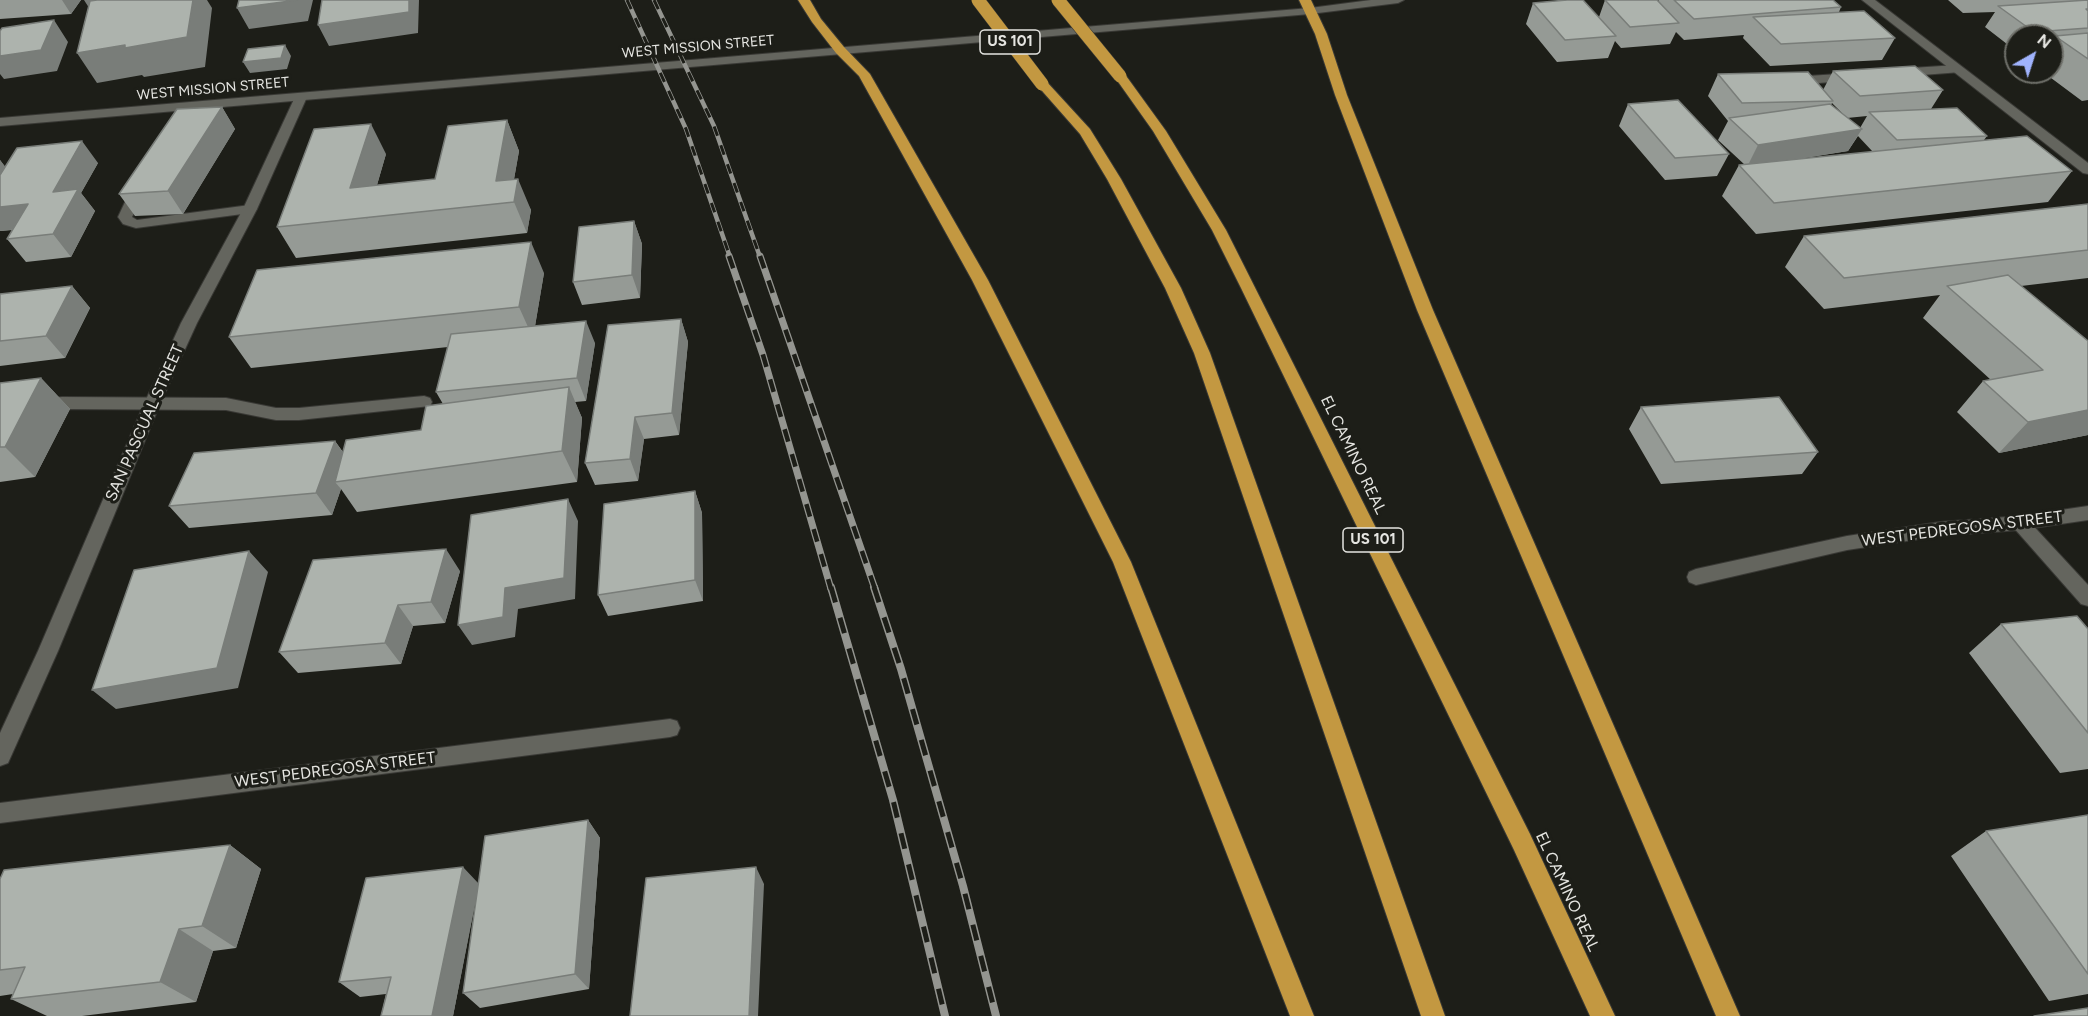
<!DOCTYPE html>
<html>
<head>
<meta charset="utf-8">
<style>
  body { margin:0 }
  #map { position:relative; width:2088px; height:1016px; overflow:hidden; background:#1d1e18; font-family:Figtree,sans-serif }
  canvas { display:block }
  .north { position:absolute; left:2004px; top:24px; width:60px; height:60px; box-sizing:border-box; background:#1d1e18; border:2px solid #6d6e68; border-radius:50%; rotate:39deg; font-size:16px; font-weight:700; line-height:24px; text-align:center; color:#e5e5e1 }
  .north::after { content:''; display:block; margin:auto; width:21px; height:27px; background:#a0b3fd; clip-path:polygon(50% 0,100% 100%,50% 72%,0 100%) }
</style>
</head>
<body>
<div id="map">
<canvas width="2088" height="1016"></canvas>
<div class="north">N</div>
</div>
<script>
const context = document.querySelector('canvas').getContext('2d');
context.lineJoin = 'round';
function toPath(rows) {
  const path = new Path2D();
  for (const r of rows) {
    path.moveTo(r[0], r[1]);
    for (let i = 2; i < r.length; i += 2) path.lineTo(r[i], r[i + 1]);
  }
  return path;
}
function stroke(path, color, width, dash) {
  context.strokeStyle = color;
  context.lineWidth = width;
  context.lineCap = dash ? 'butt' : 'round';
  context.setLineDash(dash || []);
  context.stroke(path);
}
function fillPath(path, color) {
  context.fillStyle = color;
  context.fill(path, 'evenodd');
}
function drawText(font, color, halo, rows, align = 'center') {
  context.font = font + ' Figtree,sans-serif';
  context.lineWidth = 6;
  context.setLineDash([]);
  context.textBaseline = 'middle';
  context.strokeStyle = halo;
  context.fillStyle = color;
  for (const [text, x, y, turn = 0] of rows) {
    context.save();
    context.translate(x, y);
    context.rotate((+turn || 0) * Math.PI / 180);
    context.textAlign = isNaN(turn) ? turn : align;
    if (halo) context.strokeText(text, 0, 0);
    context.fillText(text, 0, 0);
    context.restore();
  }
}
const lane = toPath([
  [1957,65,1963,69,1961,72,1896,77,1890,73,1896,69,1957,65],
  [1854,73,1858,74,1860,77,1858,80,1792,85,1786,81,1792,77,1854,73],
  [140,181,147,185,132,217,137,220,250,205,257,209,250,213,136,228,123,224,118,217,133,185,140,181],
  [424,396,430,398,432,402,430,406,299,420,276,420,226,410,62,409,0,416,0,404,62,397,226,398,276,408,299,408,424,396],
  [2020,516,2026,518,2088,585,2088,606,2081,604,2014,528,2011,523,2014,518,2020,516]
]);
const street = toPath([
  [1862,0,1875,0,2088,163,2088,174,2083,173,1862,0],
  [301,93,307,97,257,209,197,323,160,404,58,651,8,763,0,766,0,733,38,651,144,404,181,323,243,209,295,97,301,93],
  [2088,506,2088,520,2020,530,1940,536,1847,550,1696,585,1689,582,1687,577,1689,572,1696,569,1847,536,1940,522,2020,516,2088,506],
  [670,719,677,721,680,728,677,735,670,737,0,823,0,803,670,719]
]);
const secondary = toPath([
  [1371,0,1404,0,1398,3,1310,14,0,126,0,118,1310,8,1371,0]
]);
const highway = toPath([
  [798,0,810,0,821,19,844,47,870,74,988,280,1131,562,1314,1016,1290,1016,1113,562,972,280,859,76,836,53,812,22,798,0],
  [1299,0,1311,0,1327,34,1347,95,1433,310,1740,1016,1716,1016,1417,310,1335,95,1315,34,1299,0],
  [1120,72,1124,73,1166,131,1226,230,1530,834,1615,1016,1590,1016,1514,850,1241,288,1212,230,1153,131,1114,76,1120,72],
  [1042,80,1046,81,1090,129,1121,179,1181,288,1210,353,1445,1016,1421,1016,1194,353,1165,288,1107,179,1080,134,1036,84,1042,80]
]);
stroke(lane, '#393935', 2);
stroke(street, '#393935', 2);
stroke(secondary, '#393935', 2);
stroke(highway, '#393935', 2);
fillPath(lane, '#64655e');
fillPath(street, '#64655e');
fillPath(secondary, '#64655e');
fillPath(highway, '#c39841');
const railFar2 = toPath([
  [627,0,686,129,730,257],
  [654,0,714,126,760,257]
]);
const railFar1 = toPath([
  [729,256,763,355,831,589],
  [760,256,875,589]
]);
const rail = toPath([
  [831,587,893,800,945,1016],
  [874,587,901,669,963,886,996,1016]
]);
stroke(railFar2, '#949590', 4.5);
stroke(railFar1, '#949590', 7);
stroke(rail, '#949590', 8);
stroke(railFar2, '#1d1e18', 3, [10]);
stroke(railFar1, '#1d1e18', 4.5, [13]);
stroke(rail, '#1d1e18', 5, [16]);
const highwayBridge = toPath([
  [978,0,1042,84],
  [1058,0,1120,76]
]);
stroke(highwayBridge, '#393935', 14, []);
stroke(highwayBridge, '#c39841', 13);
fillPath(toPath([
  [0,0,81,0,71,14,0,19],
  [1605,0,1658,1,1659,0,1833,0,1841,7,1839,12,1895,38,1882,60,1770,66,1743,38,1744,35,1684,40,1676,32,1670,44,1621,48,1615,41,1608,58,1557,62,1526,24,1533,3,1599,17],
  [1948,0,2088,0,2088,100,2082,101,2043,72,2052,72,2052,36,2016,36,2016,51,1985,27,1995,12,1963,13],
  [1833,71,1943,90,1931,109,1987,136,1984,140,2072,171,2048,202,1756,234,1722,196,1739,165,1745,165,1718,140,1728,121,1708,96,1718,74,1823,90],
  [1832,103,1845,116,1831,105],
  [1867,116,1860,128,1847,118],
  [1858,136,1873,152,1792,160,1848,151],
  [1628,104,1729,154,1717,176,1665,180,1619,126],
  [222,107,235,129,183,214,135,216,119,194],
  [507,120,519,151,514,179,531,210,527,233,296,258,277,227,386,154,377,185,435,179],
  [0,160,5,167,98,163,81,193,95,211,71,257,26,262,7,239,13,230,0,231],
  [2088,204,2088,278,2021,286,2088,435,1999,453,1957,412,1983,381,1991,380,1923,318,1940,295,1824,309,1785,267,1804,236],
  [634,221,642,244,640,298,582,305,573,282],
  [544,273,535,326,595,343,586,401,575,402,582,418,577,482,357,512,341,489,332,515,189,528,169,506,335,441,343,452,421,430,443,404,436,392,448,347,251,368,229,337],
  [72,286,90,308,65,358,0,366,0,294],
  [681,319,688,342,679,435,644,439,638,481,595,485,585,463],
  [41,378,70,409,35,477,0,482,0,383],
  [1641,407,1818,452,1802,474,1661,484,1629,429],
  [695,491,702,513,703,601,608,616,598,595],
  [460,571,445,623,413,626,401,664,298,673,279,652],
  [2001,624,2088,629,2088,769,2060,773,1969,653],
  [2088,815,2088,994,2049,1001,1951,856,1986,831],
  [588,820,600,838,589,989,480,1008,463,993,477,893,453,1016,381,1016,386,994,360,997,339,982,478,884],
  [230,845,261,869,236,948,213,951,196,1002,82,1016,47,1016,11,999,13,994,0,996,0,879]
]), '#959a95');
fillPath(toPath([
  [62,0,81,0,71,14],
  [84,0,138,0,91,11],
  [193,0,207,0,212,8,205,67,144,77,142,75,97,83,77,53],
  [298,0,313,0,308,21,249,29,237,8],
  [409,0,419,0,418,33,329,46,318,25],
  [54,20,68,42,57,71,4,79,0,74,0,56],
  [285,45,291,56,287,69,250,73,243,62],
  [222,107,235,129,183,214,168,191],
  [507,120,519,151,510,202,496,181],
  [371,124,386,154,367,219,350,188],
  [1862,129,1848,151,1747,167,1758,145],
  [82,141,98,163,81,193,95,211,71,257,53,234,53,192],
  [0,160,16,180,0,204],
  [518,179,531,210,527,233,514,202],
  [28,204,46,226,0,231,0,207],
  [634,221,642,244,640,298,632,275],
  [531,242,544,273,533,338,519,307],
  [72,286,90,308,65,358,46,336],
  [681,319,688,342,679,435,672,413],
  [586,321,595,343,586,401,577,378],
  [41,378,70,409,35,477,5,447],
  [569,387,582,418,577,482,562,451],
  [2088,410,2088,435,1999,453,2028,422],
  [635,417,644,439,638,481,630,459],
  [335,441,350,463,335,482,341,489,332,515,316,493],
  [695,491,702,513,703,601,695,580],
  [568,499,578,521,575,599,518,609,515,637,472,645,458,625],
  [446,549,460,571,445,623,431,602],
  [249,551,268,572,238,688,116,709,92,690],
  [398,605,413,626,401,664,385,643],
  [588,820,600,838,589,989,575,974],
  [230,845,261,869,236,948,202,926],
  [463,867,479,884,453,1016,432,1016],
  [756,867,764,884,758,1016,749,1016],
  [179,929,213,951,196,1002,160,982]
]), '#797d79');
const building = toPath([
  [97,0,193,0,187,37,125,48,125,45,77,53,90,1,97,0],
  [239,0,298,0,237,8,239,0],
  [322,0,409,0,409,12,318,25,322,0],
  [1567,0,1583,0,1616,36,1565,40,1533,3,1567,0],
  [1605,0,1657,0,1679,23,1630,27,1605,0],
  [1674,0,1833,0,1841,7,1694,19,1674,0],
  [2088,0,2088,9,2086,9,2088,11,2088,28,2034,32,1998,6,2088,0],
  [1864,11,1895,38,1781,44,1753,17,1864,11],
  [54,20,41,50,0,56,0,31,2,28,54,20],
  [2088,33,2088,59,2055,36,2088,33],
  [285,45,281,58,243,62,248,49,285,45],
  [1915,66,1943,90,1860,96,1833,71,1915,66],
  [1808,72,1833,101,1742,103,1718,74,1808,72],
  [1678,100,1729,154,1675,158,1628,104,1678,100],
  [1830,104,1862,129,1758,145,1729,118,1830,104],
  [222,107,168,191,119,194,177,109,222,107],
  [1957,108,1987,136,1897,140,1869,112,1957,108],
  [507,120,496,181,518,179,514,202,277,227,314,129,371,124,350,188,435,179,448,126,507,120],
  [2027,136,2072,171,1774,203,1739,165,2027,136],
  [82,141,53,192,78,189,53,234,7,239,28,204,0,207,0,175,17,148,82,141],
  [2088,204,2088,250,1844,278,1804,236,2088,204],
  [634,221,632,275,573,282,579,227,634,221],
  [531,242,519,307,229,337,257,270,531,242],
  [2008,275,2088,341,2088,410,2028,422,1983,381,2043,370,1947,286,2008,275],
  [72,286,46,336,0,341,0,294,72,286],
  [681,319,672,413,635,417,630,459,585,463,608,325,681,319],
  [586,321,577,378,436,392,451,334,586,321],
  [41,378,5,447,0,447,0,383,41,378],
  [569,387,562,451,335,482,346,440,421,430,426,406,569,387],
  [1779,397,1818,452,1675,462,1641,407,1779,397],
  [335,441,316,493,169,506,194,453,335,441],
  [695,491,695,580,598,595,604,504,695,491],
  [568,499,564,578,505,588,503,617,458,625,471,515,568,499],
  [446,549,431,602,398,605,385,643,279,652,313,560,446,549],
  [249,551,217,668,92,690,134,570,249,551],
  [2077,616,2088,629,2088,733,2001,624,2077,616],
  [2088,815,2088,974,1986,831,2088,815],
  [588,820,575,974,463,993,485,836,588,820],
  [230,845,202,926,179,929,160,982,11,999,25,967,0,970,0,879,4,870,230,845],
  [463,867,432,1016,381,1016,391,977,339,982,366,878,463,867],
  [756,867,749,1016,630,1016,646,878,756,867],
  [2088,1008,2088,1016,2034,1016,2088,1008]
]);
fillPath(building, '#adb3ad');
stroke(building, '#797d79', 1.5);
drawText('14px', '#e5e5e1', '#1d1e18', [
  ["WEST MISSION STREET",698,47,-5],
  ["WEST MISSION STREET",213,89,-5]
]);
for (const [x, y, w] of [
  [1010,42,60],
  [1373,540,60]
]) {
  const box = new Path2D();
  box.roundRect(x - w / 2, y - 12, w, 24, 4.5);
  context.fillStyle = '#1d1e18';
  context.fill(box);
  stroke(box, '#e5e5e1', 1.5);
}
drawText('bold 15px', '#e5e5e1', null, [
  ["US 101",1010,42],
  ["US 101",1373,540]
]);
drawText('16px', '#e5e5e1', '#1d1e18', [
  ["SAN PASCUAL STREET",145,423,-66],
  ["EL CAMINO REAL",1353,455,64],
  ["WEST PEDREGOSA STREET",1962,529,-7],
  ["WEST PEDREGOSA STREET",335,770,-7],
  ["EL CAMINO REAL",1567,892,65]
]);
</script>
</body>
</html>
